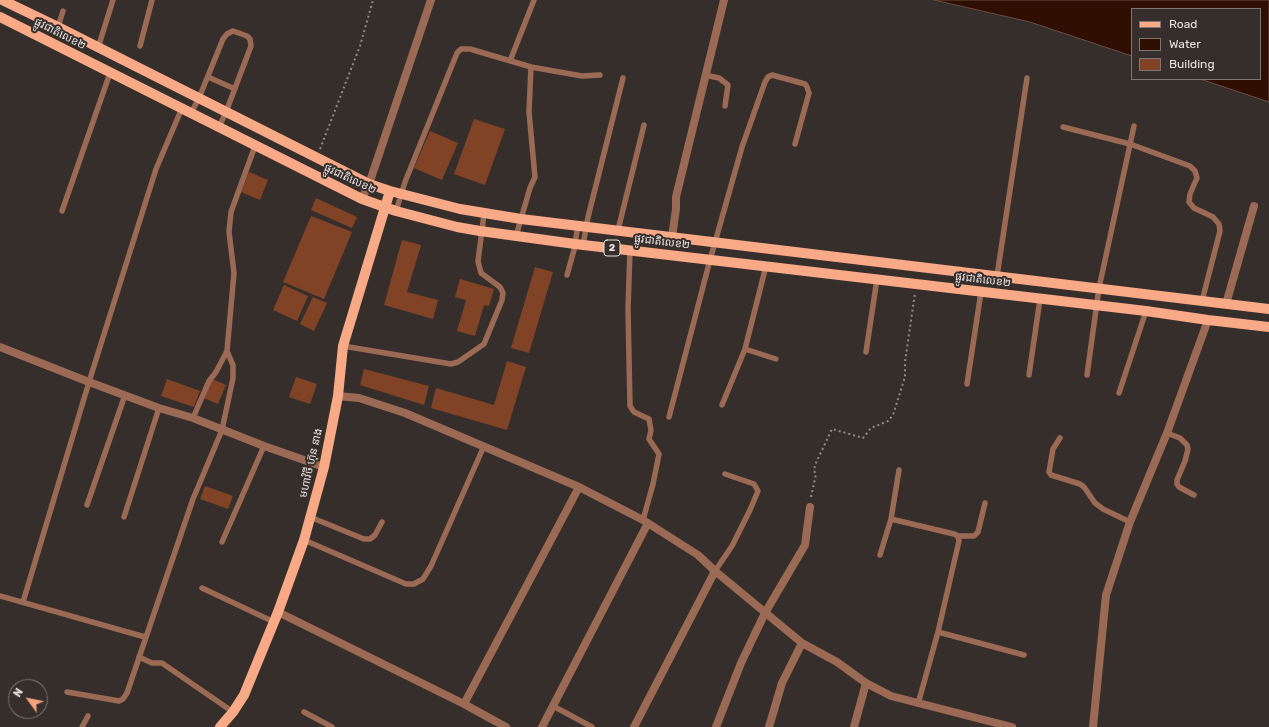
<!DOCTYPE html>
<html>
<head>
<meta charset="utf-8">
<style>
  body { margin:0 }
  #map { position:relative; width:1269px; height:727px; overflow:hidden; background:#362e2b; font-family:Rubik,sans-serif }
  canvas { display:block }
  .legend { position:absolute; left:1131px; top:8px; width:130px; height:72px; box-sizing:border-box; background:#362e2b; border:1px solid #7d7673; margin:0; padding:5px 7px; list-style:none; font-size:12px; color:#e7e2df }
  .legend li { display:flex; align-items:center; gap:8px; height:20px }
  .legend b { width:20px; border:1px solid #7d7673 }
  .north { position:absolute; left:8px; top:679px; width:40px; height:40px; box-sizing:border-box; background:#362e2b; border:1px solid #7d7673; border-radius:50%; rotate:303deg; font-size:11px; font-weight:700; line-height:16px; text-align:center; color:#e7e2df }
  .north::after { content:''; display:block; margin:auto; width:14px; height:18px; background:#f1a17d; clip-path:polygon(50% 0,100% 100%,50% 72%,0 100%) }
</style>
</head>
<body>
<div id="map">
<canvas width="1269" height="727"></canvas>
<ul class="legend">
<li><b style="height:5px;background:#f8a986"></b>Road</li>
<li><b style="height:11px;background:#2e0f02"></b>Water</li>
<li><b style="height:11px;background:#814326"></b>Building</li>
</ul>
<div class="north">N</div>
</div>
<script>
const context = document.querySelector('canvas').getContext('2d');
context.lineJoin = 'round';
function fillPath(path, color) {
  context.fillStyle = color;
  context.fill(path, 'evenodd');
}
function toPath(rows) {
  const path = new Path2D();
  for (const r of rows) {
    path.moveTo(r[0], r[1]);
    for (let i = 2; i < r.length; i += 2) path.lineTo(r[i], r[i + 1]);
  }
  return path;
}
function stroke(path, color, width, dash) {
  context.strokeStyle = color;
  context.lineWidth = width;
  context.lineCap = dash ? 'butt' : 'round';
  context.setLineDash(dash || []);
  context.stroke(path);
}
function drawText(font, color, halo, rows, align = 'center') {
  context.font = font + ' Rubik,"Noto Sans Khmer",sans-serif';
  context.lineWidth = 4;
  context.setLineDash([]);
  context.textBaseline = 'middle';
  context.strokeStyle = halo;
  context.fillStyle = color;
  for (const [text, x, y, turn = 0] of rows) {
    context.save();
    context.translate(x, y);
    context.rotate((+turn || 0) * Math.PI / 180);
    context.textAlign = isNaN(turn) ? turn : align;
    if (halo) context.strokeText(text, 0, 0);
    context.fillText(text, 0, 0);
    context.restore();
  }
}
const water = toPath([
  [934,0,1269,0,1269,102,1200,79,1260,79,1260,9,1132,9,1132,56,1030,22,934,0]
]);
fillPath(water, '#2e0f02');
stroke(water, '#664e44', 1);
fillPath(toPath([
  [474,119,505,129,485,185,454,174],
  [430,131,458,143,442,180,414,168],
  [249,172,268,180,260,200,241,192],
  [316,198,357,217,352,228,311,210],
  [311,216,352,232,324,299,283,282],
  [402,240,421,245,407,292,438,300,433,319,384,305],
  [535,267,553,272,529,353,511,348],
  [460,279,494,289,489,306,484,305,475,336,457,331,466,300,455,297],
  [284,285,308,296,297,321,273,310],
  [313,297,327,303,314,331,300,324],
  [507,361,526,367,507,430,431,408,436,388,494,405],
  [364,369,429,386,424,405,360,385],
  [296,377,317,384,310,404,289,397],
  [167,379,200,391,194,407,161,396],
  [212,379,226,385,218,404,204,398],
  [205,486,233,496,228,509,200,499]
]), '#814326');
stroke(toPath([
  [320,149,360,46,373,0],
  [811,497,816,474,814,471,815,465,832,429,863,438,871,428,888,421,893,415,905,377,905,362,915,293]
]), '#918a87', 2, [2, 3]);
stroke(toPath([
  [58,27,63,11],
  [140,46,152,0],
  [98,48,113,0],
  [510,61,534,0],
  [705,75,719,78,728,85,725,106],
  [208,77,235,89],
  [191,113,199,98,223,39,227,34,233,31,247,36,250,39,251,46,226,112,219,127],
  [1063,127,1130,144,1190,166,1195,171,1197,178,1190,194,1189,202,1194,208,1213,217,1219,224,1220,231,1202,301],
  [62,211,110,73],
  [396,211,405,182,457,53,461,49,470,49,531,67,582,76,600,75],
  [618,230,644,125],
  [516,236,530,188,535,177,529,112,531,67],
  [583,245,588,217,623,78],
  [630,250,628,309,630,406,634,412,649,419,651,430,649,439,659,454,653,484,643,520],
  [567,275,574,250,578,225],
  [997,276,1027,78],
  [343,346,451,364,458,362,484,344,502,300,503,293,500,287,481,273,478,261,484,214],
  [745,349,776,359],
  [866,352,877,279],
  [1029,375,1040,299],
  [1087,375,1099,288,1134,126],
  [967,384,981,292],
  [1119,393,1146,311],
  [722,405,745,349,766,266],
  [669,417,710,260,742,147,765,82,768,77,772,75,805,84,807,87,809,93,795,144],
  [193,418,209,381,216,372,227,351],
  [1167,433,1180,438,1187,445,1188,449,1185,461,1177,480,1177,484,1179,487,1194,495],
  [1060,438,1053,449,1049,472,1051,475,1080,484,1084,487,1095,503,1103,509,1130,522],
  [87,505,125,395],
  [124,517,159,408],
  [310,517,364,539,370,539,375,535,382,522],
  [891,519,954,534,958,536,974,536,978,532,985,503],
  [304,540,406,584,414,584,423,579,431,566,484,446],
  [222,542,264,446],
  [880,555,891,519,899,470],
  [715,571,732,546,750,510,758,491,754,484,725,474],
  [202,588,274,622],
  [0,596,145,637],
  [23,602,89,382,156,169,182,108],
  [938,632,1024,655],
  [139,657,152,663,162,663,233,712],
  [67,692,119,701,123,699,127,693,193,499,222,430,233,378,233,365,227,351,234,273,229,232,231,212,255,146],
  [918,704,938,632,959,541,958,536],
  [553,706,592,727],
  [304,712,332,727],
  [82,727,88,716]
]), '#9b6a55', 5.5);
stroke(toPath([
  [362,199,369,184,431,0],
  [672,237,676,209,676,197,724,0],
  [1226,304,1254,206],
  [0,347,89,382,159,408,193,418,264,446,324,467],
  [338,396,359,398,405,413,579,487,643,520,698,555,715,571,802,643,837,662,866,683,891,696,1012,727],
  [278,612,464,704,506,727],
  [464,704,579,487],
  [542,727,648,523],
  [634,727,715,571],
  [716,727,741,663,765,613,805,545,810,507],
  [769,727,782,683,802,643],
  [854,727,866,683],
  [1093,727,1106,595,1130,522,1167,433,1208,320]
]), '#9b6a55', 8);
stroke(toPath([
  [2,0,58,27,369,184,390,191,460,209,521,219,1269,309],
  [0,17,362,199,396,211,457,227,480,231,575,244,1146,311,1208,320,1269,327],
  [220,727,233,712,244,695,278,612,304,540,324,467,338,396,343,346,390,191]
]), '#f8a986', 10);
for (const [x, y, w] of [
  [612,248,16]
]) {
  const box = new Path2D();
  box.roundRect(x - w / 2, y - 8, w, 16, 3);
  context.fillStyle = '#362e2b';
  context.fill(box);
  stroke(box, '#e7e2df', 1);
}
drawText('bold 10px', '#e7e2df', null, [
  ["2",612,248]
]);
drawText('11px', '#e7e2df', '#362e2b', [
  ["ផ្លូវជាតិលេខ២",60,34,27],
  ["ផ្លូវជាតិលេខ២",350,179,25],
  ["ផ្លូវជាតិលេខ២",662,242,7],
  ["ផ្លូវជាតិលេខ២",983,280,7],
  ["មហាវិថី ហ៊ុន នាង",311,463,-77]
]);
</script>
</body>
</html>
